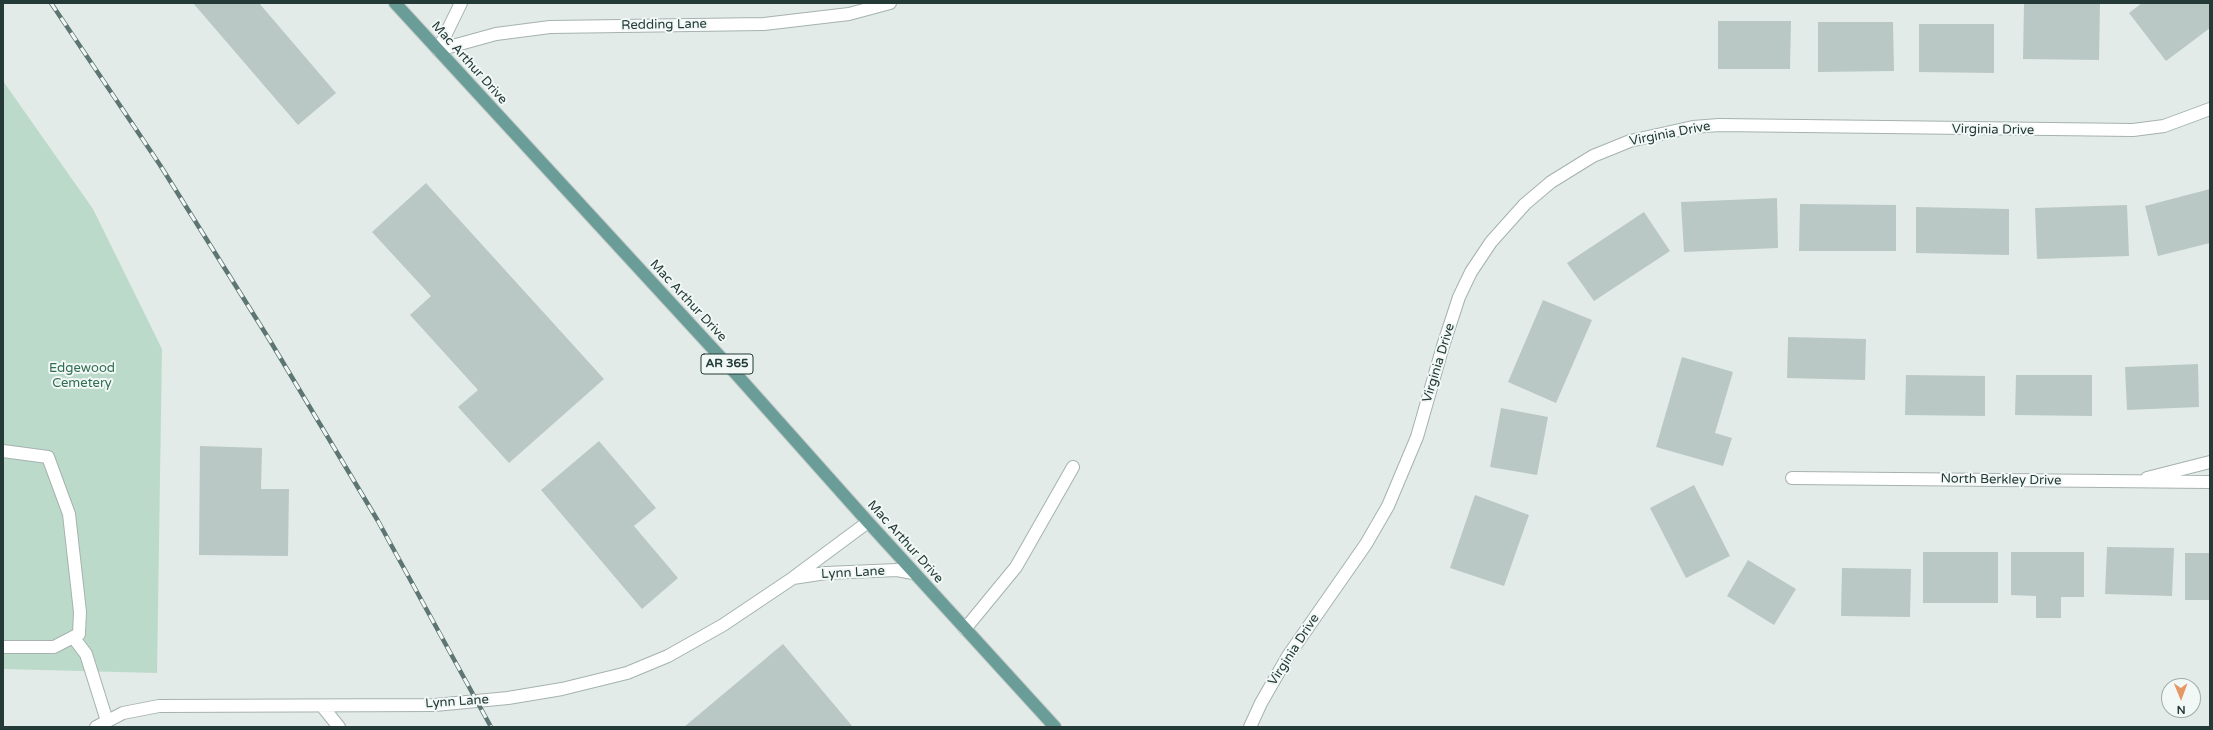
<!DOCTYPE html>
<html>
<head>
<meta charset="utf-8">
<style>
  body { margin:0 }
  #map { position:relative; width:2213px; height:730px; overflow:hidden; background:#e2ebe8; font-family:"Varela Round",sans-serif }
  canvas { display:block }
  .frame { position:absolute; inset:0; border:4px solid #233a37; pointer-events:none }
  .north { position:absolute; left:2161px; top:678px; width:40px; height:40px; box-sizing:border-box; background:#f2f8f6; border:1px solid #9facaa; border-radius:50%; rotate:179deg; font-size:11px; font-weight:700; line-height:16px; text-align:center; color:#233a37 }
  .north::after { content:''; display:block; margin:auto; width:14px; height:18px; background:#e69765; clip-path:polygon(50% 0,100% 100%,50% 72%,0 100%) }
</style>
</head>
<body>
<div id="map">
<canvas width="2213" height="730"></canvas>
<div class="frame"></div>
<div class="north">N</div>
</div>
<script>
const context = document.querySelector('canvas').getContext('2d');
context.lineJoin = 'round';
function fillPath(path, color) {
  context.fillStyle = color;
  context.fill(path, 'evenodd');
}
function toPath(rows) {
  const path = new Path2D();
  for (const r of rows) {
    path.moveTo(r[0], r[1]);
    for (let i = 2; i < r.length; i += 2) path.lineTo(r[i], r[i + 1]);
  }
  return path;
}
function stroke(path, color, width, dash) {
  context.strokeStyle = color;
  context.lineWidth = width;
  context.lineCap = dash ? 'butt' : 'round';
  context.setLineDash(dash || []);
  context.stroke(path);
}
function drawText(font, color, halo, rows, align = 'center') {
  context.font = font + ' "Varela Round",sans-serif';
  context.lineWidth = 4;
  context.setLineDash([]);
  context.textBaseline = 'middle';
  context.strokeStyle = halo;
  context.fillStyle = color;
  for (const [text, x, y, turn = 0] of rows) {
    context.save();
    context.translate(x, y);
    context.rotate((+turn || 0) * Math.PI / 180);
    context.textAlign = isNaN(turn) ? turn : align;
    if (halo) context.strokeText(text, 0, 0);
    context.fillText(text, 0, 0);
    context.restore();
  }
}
fillPath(toPath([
  [3,81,93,209,162,349,157,673,3,669]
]), '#bcdac9');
fillPath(toPath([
  [193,3,259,3,336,93,298,125],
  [2024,3,2100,3,2099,60,2023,59],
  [2142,3,2210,3,2210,28,2166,61,2129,13],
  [1718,21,1791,21,1790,69,1718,69],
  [1818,22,1893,22,1894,71,1818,72],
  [1919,24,1994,24,1994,73,1919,72],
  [426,183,604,379,509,463,458,407,478,390,410,315,431,296,372,232],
  [2210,189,2210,243,2158,256,2145,206],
  [1777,198,1778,248,1684,252,1681,202],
  [1800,204,1896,205,1896,251,1799,251],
  [2127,205,2129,256,2037,259,2035,208],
  [1916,207,2009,209,2009,255,1916,253],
  [1644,212,1670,251,1594,301,1567,263],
  [1543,300,1592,320,1556,403,1508,382],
  [1788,337,1866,339,1865,380,1787,378],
  [1682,357,1733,372,1715,433,1732,438,1723,466,1656,447],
  [2198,364,2199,407,2127,410,2125,367],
  [1906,375,1985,376,1985,416,1905,415],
  [2016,375,2092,375,2092,416,2015,415],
  [1501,408,1548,417,1537,475,1490,467],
  [599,441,656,508,634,526,678,578,642,609,541,490],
  [200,446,262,448,261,489,289,489,288,556,199,555],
  [1694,485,1730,556,1686,578,1650,508],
  [1475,495,1529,515,1504,586,1450,568],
  [2107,547,2174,548,2172,596,2105,594],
  [1923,552,1998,552,1998,603,1923,603],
  [2011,552,2084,552,2084,597,2061,597,2061,618,2036,618,2036,596,2011,595],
  [2185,553,2210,553,2210,600,2185,600],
  [1748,560,1796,589,1774,625,1727,596],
  [1842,568,1911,569,1910,617,1841,616],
  [783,644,853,727,684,727]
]), '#bac8c5');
const service = toPath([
  [438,50,461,3],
  [3,451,48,457,69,514,80,612,79,634,54,647,3,647],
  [965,629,1016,567,1073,467],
  [73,637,86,654,107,721]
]);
const minor = toPath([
  [438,50,496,34,550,27,764,24,849,14,890,3],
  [1792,478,2210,482],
  [2147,478,2210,462],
  [794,577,868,522],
  [322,706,339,727],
  [96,727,123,713,159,706,435,705,508,698,562,689,627,673,668,656,723,625,793,578,826,573,897,570,913,573],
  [1250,727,1261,703,1288,656,1366,544,1388,506,1417,437,1443,346,1459,297,1471,272,1491,242,1525,204,1551,182,1593,156,1630,141,1693,127,1719,125,2133,130,2164,126,2210,109]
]);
const primary = toPath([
  [395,3,737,375,868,522,1055,727]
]);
stroke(service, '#a5b2af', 14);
stroke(minor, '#a5b2af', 14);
stroke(primary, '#c1c8c7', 14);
stroke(service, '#fff', 12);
stroke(minor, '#fff', 12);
stroke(primary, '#6a9d97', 12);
const rail = toPath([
  [51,3,160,165,269,339,378,521,491,727]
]);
stroke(rail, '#5e7673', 4.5);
stroke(rail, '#f2f8f6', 3, [9]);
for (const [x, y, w] of [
  [727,364,52]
]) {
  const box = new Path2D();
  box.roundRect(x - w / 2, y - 10, w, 20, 3);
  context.fillStyle = '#f2f8f6';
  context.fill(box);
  stroke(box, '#233a37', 1);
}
drawText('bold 12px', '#233a37', null, [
  ["AR 365",727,364]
]);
drawText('13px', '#233a37', '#f2f8f6', [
  ["Redding Lane",664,25,-1],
  ["Mac Arthur Drive",469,63,48],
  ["Virginia Drive",1993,130,1],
  ["Virginia Drive",1670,134,-11],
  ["Mac Arthur Drive",688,301,47],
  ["Virginia Drive",1439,363,-73],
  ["North Berkley Drive",2001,480,1],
  ["Mac Arthur Drive",905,542,48],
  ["Lynn Lane",853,573,-3],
  ["Virginia Drive",1294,650,-57],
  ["Lynn Lane",457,702,-4]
]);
drawText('13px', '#316e51', '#f2f8f6', [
  ["Edgewood",82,369],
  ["Cemetery",82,384]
]);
</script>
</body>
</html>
